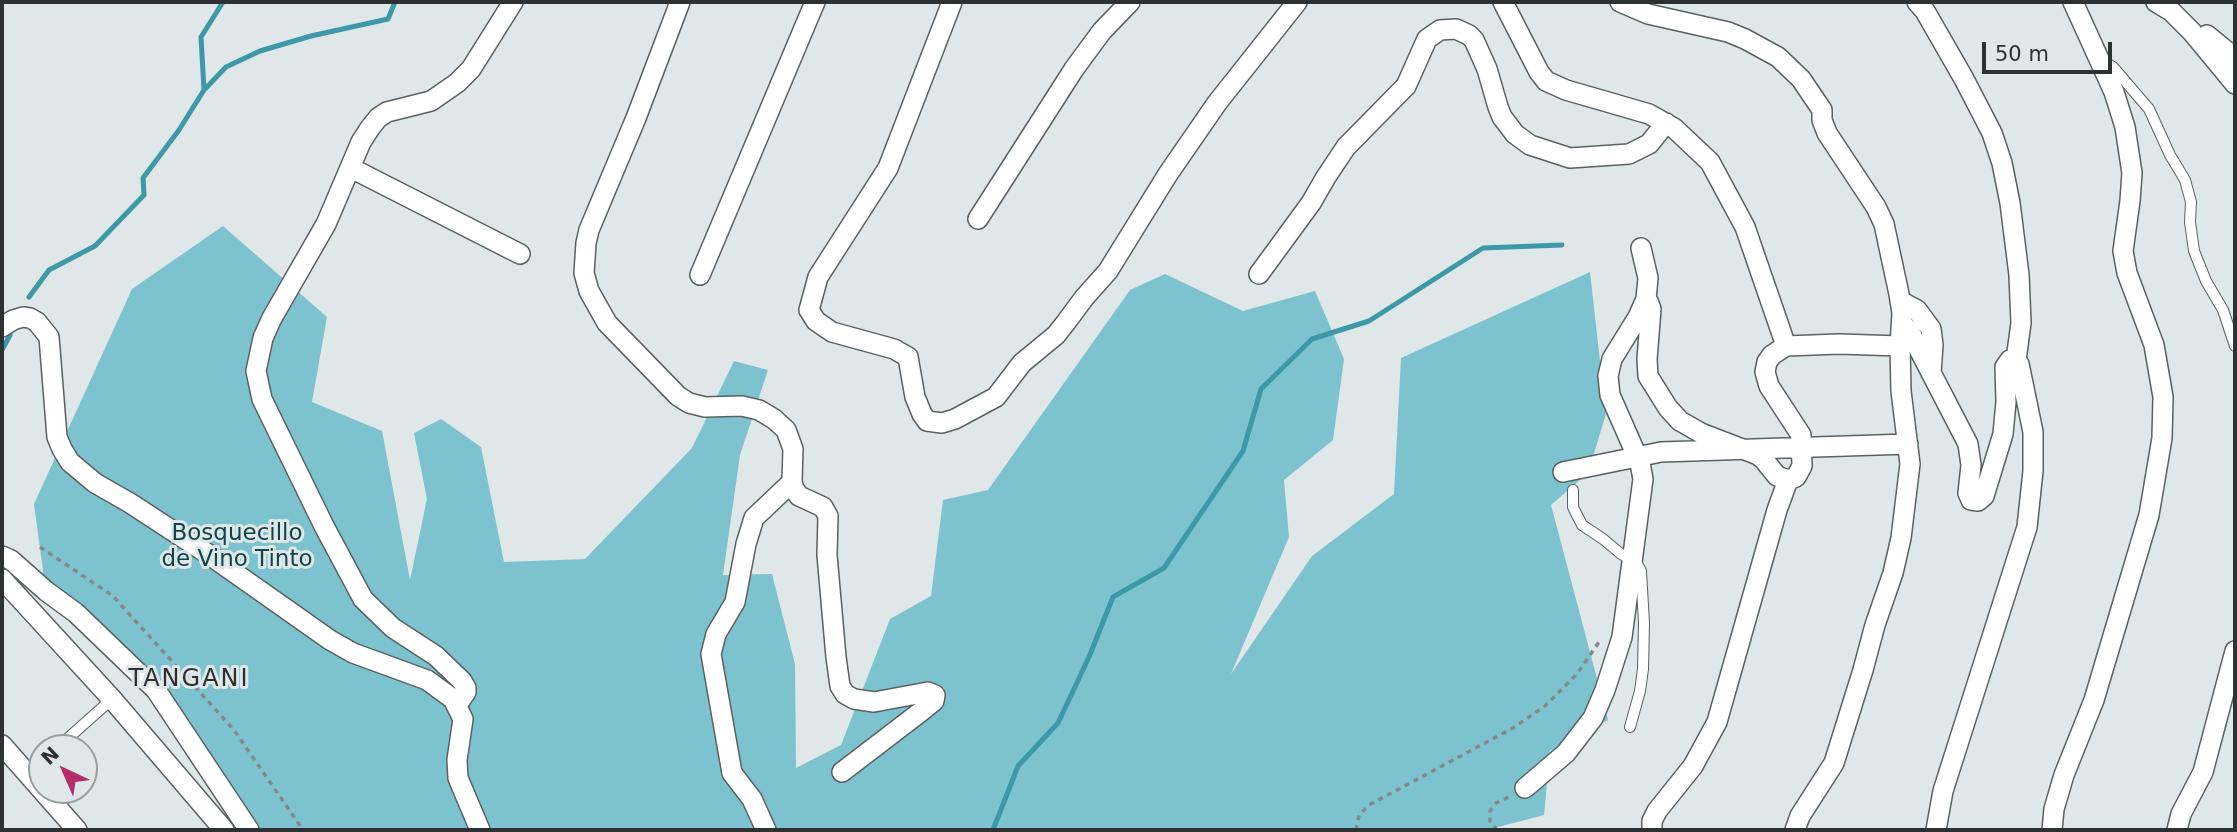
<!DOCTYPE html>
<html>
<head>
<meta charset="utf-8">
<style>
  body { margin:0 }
  #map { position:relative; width:2237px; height:832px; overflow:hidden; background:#dfe7e8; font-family:"DejaVu Sans",sans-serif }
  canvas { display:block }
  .frame { position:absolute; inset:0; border:4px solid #2e3132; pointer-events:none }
  .north { position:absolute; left:28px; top:734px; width:70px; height:70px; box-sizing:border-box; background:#dfe7e8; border:2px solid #989e9f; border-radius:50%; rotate:316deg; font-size:19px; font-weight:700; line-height:28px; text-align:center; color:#2e3132 }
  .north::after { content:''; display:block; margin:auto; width:24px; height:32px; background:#b62c68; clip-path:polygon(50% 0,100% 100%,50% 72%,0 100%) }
  .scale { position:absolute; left:1982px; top:42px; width:130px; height:32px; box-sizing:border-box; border:4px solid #2e3132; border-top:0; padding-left:9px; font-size:21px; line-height:24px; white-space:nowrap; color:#2e3132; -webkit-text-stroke:5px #dfe7e8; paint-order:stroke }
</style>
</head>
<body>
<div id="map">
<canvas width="2237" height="832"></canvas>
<div class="frame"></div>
<div class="north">N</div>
<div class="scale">50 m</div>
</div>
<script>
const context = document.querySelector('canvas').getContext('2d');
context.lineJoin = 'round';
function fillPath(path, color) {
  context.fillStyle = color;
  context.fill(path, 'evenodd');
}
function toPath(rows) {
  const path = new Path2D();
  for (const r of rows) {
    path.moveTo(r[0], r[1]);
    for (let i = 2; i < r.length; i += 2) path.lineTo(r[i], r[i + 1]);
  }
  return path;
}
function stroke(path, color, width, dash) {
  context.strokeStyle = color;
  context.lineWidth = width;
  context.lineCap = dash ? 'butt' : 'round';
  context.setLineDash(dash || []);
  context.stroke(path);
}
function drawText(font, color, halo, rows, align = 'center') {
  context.font = font + ' "DejaVu Sans",sans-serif';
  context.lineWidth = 6;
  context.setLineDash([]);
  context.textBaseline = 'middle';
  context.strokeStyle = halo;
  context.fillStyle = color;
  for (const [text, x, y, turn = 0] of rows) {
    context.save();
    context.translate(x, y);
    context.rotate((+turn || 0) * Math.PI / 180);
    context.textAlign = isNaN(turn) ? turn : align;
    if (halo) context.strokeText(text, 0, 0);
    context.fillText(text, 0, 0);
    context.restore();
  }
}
fillPath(toPath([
  [223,226,327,317,312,402,382,431,410,580,427,499,414,433,441,419,481,447,504,562,585,559,692,448,734,361,768,370,740,455,723,575,772,574,795,664,796,768,841,745,890,619,931,596,943,500,988,490,1130,290,1165,274,1243,311,1315,291,1344,359,1333,440,1284,480,1289,537,1231,674,1312,556,1394,494,1401,358,1590,272,1606,414,1588,473,1551,505,1608,720,1550,751,1544,815,1487,830,247,830,168,708,85,626,47,600,34,504,132,289]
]), '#7dc3cf');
stroke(toPath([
  [204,90,201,37,223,2],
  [29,297,49,270,95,246,144,195,143,178,179,130,204,90,226,67,260,51,311,36,388,19,395,2],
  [2,350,10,335],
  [993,830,1018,766,1058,723,1089,657,1113,597,1164,568,1243,451,1261,389,1312,339,1369,321,1483,248,1562,245]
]), '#3d99a7', 5);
const lane = toPath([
  [2105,62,2113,67,2149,109,2170,155,2185,180,2191,202,2190,222,2194,251,2206,281,2223,310,2235,346],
  [1573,490,1573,507,1582,525,1603,539,1621,554,1636,562,1641,571,1644,623,1643,669,1640,691,1630,727],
  [57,748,112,699],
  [27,774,42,761]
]);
const street = toPath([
  [680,2,636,118,589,230,586,243,584,273,589,291,607,323,678,396,689,403,705,407,742,406,759,410,774,419,786,430,793,449,792,482,794,489,799,496,823,507,828,516,827,555,836,657,840,686,845,694,854,699,874,702,928,692,935,695,934,701,923,710,842,772],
  [952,2,888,168,818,277,809,310,816,321,832,332,894,349,908,357,915,397,922,414,927,421,942,423,955,419,996,397,1022,363,1056,335,1067,321,1084,298,1108,271,1168,174,1217,103,1297,2],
  [1503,2,1539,72,1546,81,1566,90,1649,114,1674,128,1710,162,1745,227,1786,346],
  [1620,2,1648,14,1728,32,1745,39,1778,57,1801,79,1822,110,1822,120,1827,133,1876,207,1884,224,1899,294,1902,313,1900,346,1901,391,1910,464,1901,538,1893,573,1875,625,1863,670,1834,763,1800,816,1795,830],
  [1917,2,1925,11,1964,79,1992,133,2002,163,2010,203,2019,275,2021,323,2016,360],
  [2156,2,2171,11,2192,32,2235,84],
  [2207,35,2235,58],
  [351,168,520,254],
  [978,219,1074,69,1102,31,1130,2],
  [1259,274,1311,203,1326,177,1346,147,1406,86,1427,39,1440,30,1456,29,1469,35,1474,40,1487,69,1498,107,1502,117,1515,134,1530,145,1570,158,1629,154,1649,144,1666,123],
  [700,275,815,2],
  [1648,301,1651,309,1647,359,1648,376,1668,408,1680,421,1701,433,1758,455,1764,460,1777,476,1788,480],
  [1900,301,1917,310,1931,329,1933,345,1931,373],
  [1902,323,1910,332,1968,444,1971,465,1968,493,1971,500,1978,501,1984,496,2003,434,2006,402,2005,367,2010,360,2016,360,2019,364,2033,432,2033,471,2027,527,1943,791,1936,830],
  [2,327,13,320,23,317,30,318,37,322,49,337,57,437,62,449,70,462,95,483,130,503,208,554,330,640,353,653,427,680,453,699,463,719,457,760,458,778,480,830],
  [1563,472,1661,452,1908,444],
  [2,556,11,560,46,591,76,613,156,690,249,830],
  [2,579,112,699,224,830],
  [457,705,466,692,466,688,462,681,436,656,393,628,363,599,324,526,262,399,256,371,263,338,272,318,326,224,361,142,370,128,378,118,387,112,431,101,457,83,471,69,513,2],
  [2,745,77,830],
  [1525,788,1566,753,1593,718,1605,690,1622,637,1643,479,1640,463,1610,395,1608,376,1612,359,1638,317,1646,299,1648,278,1641,248],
  [766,830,752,799,732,773,711,654,716,634,735,602,746,544,754,518,792,482],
  [1652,830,1652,821,1657,811,1693,766,1717,722,1777,510,1788,480,1796,477,1802,466,1801,435,1769,386,1765,372,1767,362,1772,355,1786,346,1839,344,1900,346],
  [2052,830,2054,809,2064,775,2094,700,2149,515,2162,438,2163,397,2154,345,2127,273,2123,251,2130,201,2132,173,2125,127,2114,92,2073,2],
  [2177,830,2181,814,2203,772,2235,651]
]);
stroke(lane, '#5a6162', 12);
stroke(street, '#5a6162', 22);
stroke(toPath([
  [40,547,113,596,234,730,303,830],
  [1356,830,1359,815,1369,805,1513,728,1545,706,1577,674,1601,639],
  [1497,830,1490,821,1490,811,1496,803,1511,796]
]), '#848a8b', 3.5, [5, 5]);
stroke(lane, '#fff', 10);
stroke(street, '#fff', 19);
drawText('23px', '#0f464e', '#dfe7e8', [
  ["Bosquecillo",237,534],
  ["de Vino Tinto",237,560]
]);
context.letterSpacing = '2px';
drawText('24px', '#2e3132', '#dfe7e8', [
  ["TANGANI",189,680]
]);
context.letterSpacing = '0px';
</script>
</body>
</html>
